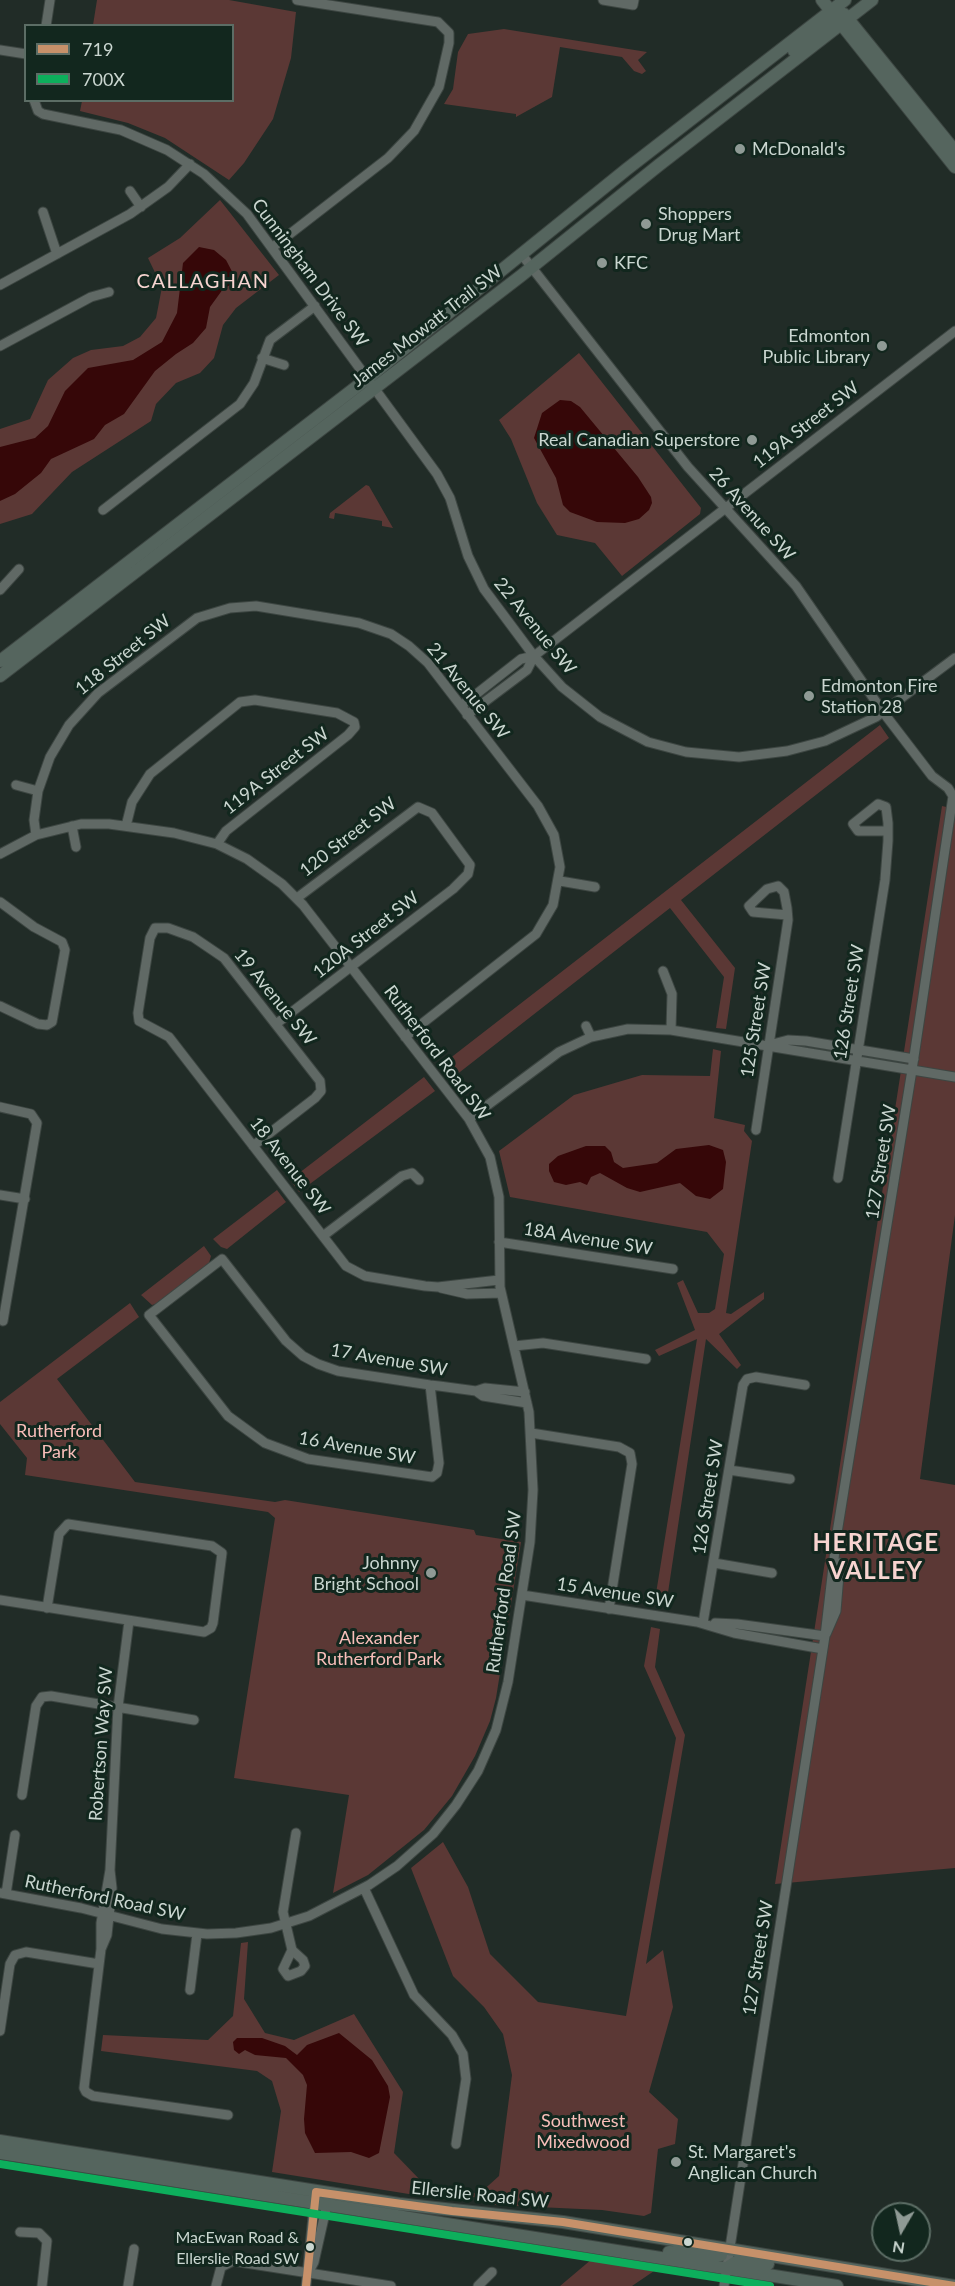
<!DOCTYPE html>
<html>
<head>
<meta charset="utf-8">
<style>
  body { margin:0 }
  #map { position:relative; width:955px; height:2286px; overflow:hidden; background:#212c27; font-family:Lato,sans-serif }
  canvas { display:block }
  .legend { position:absolute; left:24px; top:24px; width:210px; height:78px; box-sizing:border-box; background:#12271e; border:2px solid #5c6d65; margin:0; padding:8px 10px; list-style:none; font-size:18px; color:#cad6d0 }
  .legend li { display:flex; align-items:center; gap:12px; height:30px }
  .legend b { width:30px; border:2px solid #5c6d65 }
  .north { position:absolute; left:871px; top:2202px; width:60px; height:60px; box-sizing:border-box; background:#12271e; border:2px solid #5c6d65; border-radius:50%; rotate:189deg; font-size:16px; font-weight:700; line-height:24px; text-align:center; color:#cad6d0 }
  .north::after { content:''; display:block; margin:auto; width:21px; height:27px; background:#8f9a95; clip-path:polygon(50% 0,100% 100%,50% 72%,0 100%) }
</style>
</head>
<body>
<div id="map">
<canvas width="955" height="2286"></canvas>
<ul class="legend">
<li><b style="height:8px;background:#c7916a"></b>719</li>
<li><b style="height:8px;background:#0daf5c"></b>700X</li>
</ul>
<div class="north">N</div>
</div>
<script>
const context = document.querySelector('canvas').getContext('2d');
context.lineJoin = 'round';
function fillPath(path, color) {
  context.fillStyle = color;
  context.fill(path, 'evenodd');
}
function toPath(rows) {
  const path = new Path2D();
  for (const r of rows) {
    path.moveTo(r[0], r[1]);
    for (let i = 2; i < r.length; i += 2) path.lineTo(r[i], r[i + 1]);
  }
  return path;
}
function stroke(path, color, width, dash) {
  context.strokeStyle = color;
  context.lineWidth = width;
  context.lineCap = dash ? 'butt' : 'round';
  context.setLineDash(dash || []);
  context.stroke(path);
}
function drawText(font, color, halo, rows, align = 'center') {
  context.font = font + ' Lato,sans-serif';
  context.lineWidth = 6;
  context.setLineDash([]);
  context.textBaseline = 'middle';
  context.strokeStyle = halo;
  context.fillStyle = color;
  for (const [text, x, y, turn = 0] of rows) {
    context.save();
    context.translate(x, y);
    context.rotate((+turn || 0) * Math.PI / 180);
    context.textAlign = isNaN(turn) ? turn : align;
    if (halo) context.strokeText(text, 0, 0);
    context.fillText(text, 0, 0);
    context.restore();
  }
}
fillPath(toPath([
  [97,0,229,0,296,12,291,58,273,119,244,163,229,180,165,138,128,123,80,111,82,101,232,100,232,26,93,25],
  [504,29,647,52,638,60,646,71,642,74,634,71,622,57,560,47,552,97,516,117,516,114,444,104,453,89,458,52,468,34],
  [220,200,279,275,236,308,223,325,214,358,200,373,176,383,156,404,151,421,72,472,32,514,0,524,0,429,30,419,48,380,73,358,91,350,123,346,140,337,156,318,162,287,148,258,180,238],
  [579,353,701,508,700,514,622,576,595,543,557,535,537,503,511,439,499,420],
  [366,485,369,486,393,528,382,526,382,521,335,513,334,519,329,518,330,513],
  [880,725,889,738,681,900,735,968,726,1029,716,1028,724,977,670,908,451,1079,440,1066],
  [942,806,955,809,955,1215,920,1479,955,1485,955,1868,775,1884],
  [713,1049,721,1051,714,1118,745,1125,744,1131,752,1141,726,1313,731,1314,764,1292,764,1299,719,1334,741,1365,737,1369,706,1339,666,1606,654,1606,697,1339,659,1356,655,1350,695,1330,677,1283,683,1280,698,1313,709,1313,715,1309,724,1254,707,1232,510,1197,499,1151,574,1095,642,1075,710,1076],
  [424,1077,435,1091,299,1192,290,1180],
  [277,1190,286,1202,227,1249,221,1247,213,1239],
  [204,1246,211,1256,209,1263,159,1303,152,1305,141,1295],
  [130,1303,139,1317,57,1379,135,1482,275,1502,285,1500,474,1530,476,1535,521,1542,496,1698,490,1721,475,1756,452,1796,424,1830,368,1875,333,1893,349,1795,234,1778,275,1518,268,1512,25,1475,27,1458,0,1424,0,1402],
  [651,1627,660,1629,655,1667,685,1735,646,1964,663,1950,673,2007,649,2092,678,2119,675,2144,658,2149,651,2213,644,2216,602,2210,495,2205,479,2198,431,2190,415,2195,272,2172,281,2111,272,2081,257,2071,101,2051,103,2035,208,2040,233,2016,241,1943,248,1942,244,1999,265,2033,294,2040,354,2014,403,2092,394,2153,425,2185,479,2194,499,2176,512,2075,503,2034,484,2007,453,1976,411,1868,443,1842,468,1887,490,1954,538,2002,626,2016,676,1738,644,1666],
  [592,2259,657,2269,632,2286,560,2286]
]), '#5b3835');
fillPath(toPath([
  [199,247,214,250,226,260,237,281,223,289,210,307,206,328,193,343,176,354,155,371,124,414,105,425,94,439,51,459,41,473,15,494,0,501,0,447,35,438,48,426,65,391,88,368,133,360,162,342,177,313,183,263],
  [560,400,571,401,580,407,638,477,651,497,652,503,649,510,639,519,625,523,597,522,570,512,563,505,556,478,534,438,542,413],
  [709,1145,723,1150,726,1162,723,1189,710,1199,696,1196,680,1183,640,1192,627,1188,600,1173,591,1177,587,1185,580,1182,566,1185,554,1182,549,1171,549,1164,558,1156,586,1146,605,1146,611,1152,614,1162,623,1168,657,1163,676,1149],
  [339,2033,372,2060,388,2086,390,2097,379,2153,369,2158,351,2152,315,2153,305,2133,304,2119,307,2085,303,2075,286,2058,255,2055,245,2050,239,2054,234,2050,233,2042,237,2038,262,2038,285,2046,297,2055,307,2045]
]), '#360708');
const minor = toPath([
  [603,0,633,5,634,0],
  [46,26,50,0],
  [0,50,26,54],
  [34,100,38,111,43,114,121,130,167,150,204,174,247,214,437,474,450,498,468,556,484,589,534,656,562,687,600,717,648,742,686,752,739,757,787,751,825,741,876,717,955,658],
  [130,191,141,207],
  [43,212,57,254],
  [273,247,388,158,414,131,439,87,449,43,449,33,438,22,297,0],
  [522,255,688,467,796,586,883,712,932,776,948,788,953,796,912,1070,837,1533,825,1636,724,2286],
  [0,285,130,214,168,187,190,164],
  [0,346,91,297,109,292],
  [262,358,284,365],
  [103,510,240,404,254,383,270,340,315,306],
  [0,590,19,569],
  [461,706,521,659,534,656,955,331],
  [467,715,527,670,534,656],
  [16,785,38,791],
  [72,826,76,847],
  [126,826,132,802,150,774,240,702,255,700,337,713,354,722,355,727,348,735,226,831,217,844],
  [36,835,34,820,38,791,50,757,69,725,98,693,197,618,230,608,256,606,359,623,391,634,409,646,428,663,538,806,554,835,560,867,553,905,536,934,405,1037],
  [0,854,36,835,81,824,109,824,174,833,217,844,247,859,282,884,303,905,469,1119,490,1157,499,1197,500,1287,529,1412,533,1490,530,1542,508,1682,496,1730,478,1771,456,1805,433,1834,397,1866,369,1885,309,1916,271,1928,236,1933,207,1934,162,1929,81,1908,0,1893],
  [560,881,595,887],
  [0,902,34,927,62,942,65,950,52,1022,47,1025,38,1024,0,1006],
  [663,971,672,994,671,1030],
  [276,1024,453,889,468,874,470,865,432,813,418,807,297,898],
  [586,1026,591,1037],
  [769,1045,788,1040,806,1041,914,1059],
  [0,1107,31,1114,37,1123,3,1321],
  [469,1119,559,1052,591,1037,628,1029,671,1030,955,1077],
  [756,1130,788,920,787,908,784,892,778,886,767,889,749,906,753,912,787,915],
  [253,1146,315,1098,321,1091,320,1081,224,958,193,937,168,928,155,928,150,938,138,1013,139,1021,169,1037,346,1266,365,1276,425,1286,438,1287,499,1280],
  [838,1178,885,880,888,841,888,823,886,807,878,804,853,824,858,831,888,831],
  [0,1195,25,1199],
  [323,1236,402,1176,412,1173,419,1180],
  [499,1242,673,1269],
  [441,1288,467,1294,501,1293],
  [514,1346,543,1343,646,1359],
  [430,1385,439,1463,437,1473,432,1477,308,1459,265,1443,228,1416,149,1315,222,1259,286,1341,303,1356,318,1364,338,1371,430,1385,439,1386,476,1391,485,1388,525,1392],
  [476,1391,483,1396,527,1403],
  [531,1433,619,1447,630,1453,632,1464,609,1609],
  [729,1470,790,1479],
  [714,1563,772,1573],
  [522,1595,697,1622,734,1633,823,1649],
  [0,1600,204,1632,211,1628,213,1623,222,1553,212,1546,68,1524,59,1534,47,1608],
  [703,1623,743,1385,747,1379,756,1377,805,1385],
  [715,1623,737,1624,825,1636],
  [826,1634,836,1611,840,1563],
  [22,1795,36,1706,42,1697,51,1696,194,1720],
  [110,1870,101,1923,101,1949,107,1935,112,1888,110,1870,118,1707,129,1621],
  [364,1888,414,1995,452,2035,463,2054,466,2079,456,2144],
  [6,1894,15,1835],
  [101,1949,84,2088,86,2092,93,2096,228,2115],
  [292,1950,283,1912,296,1833],
  [292,1950,303,1960,305,1966,301,1971,288,1976,283,1969,292,1950],
  [190,1990,197,1934],
  [0,2031,10,1964,15,1955,26,1952,99,1964],
  [20,2232,39,2233,47,2241,42,2286],
  [308,2273,314,2262,328,2200],
  [128,2286,134,2249],
  [216,2286,221,2267,233,2261,391,2286],
  [306,2286,315,2197],
  [478,2286,492,2272]
]);
const major = toPath([
  [822,0,955,167],
  [844,14,955,151],
  [794,51,827,24],
  [0,661,368,378,627,169,845,0],
  [0,676,522,275,659,165,872,0],
  [0,2141,399,2204,563,2222,955,2286],
  [0,2153,837,2286],
  [669,2252,721,2255],
  [727,2268,739,2260,768,2264]
]);
stroke(minor, '#3d4642', 11);
stroke(major, '#3d4642', 14);
stroke(minor, '#606965', 9);
stroke(major, '#55655e', 12);
stroke(toPath([
  [306,2286,316,2192,452,2211,563,2222,955,2286]
]), '#c7916a', 8);
stroke(toPath([
  [0,2164,770,2286]
]), '#0daf5c', 8);
for (const [x, y, r, color] of [
  [740,149,6,"#8f9a95"],
  [646,224,6,"#8f9a95"],
  [602,263,6,"#8f9a95"],
  [882,346,6,"#8f9a95"],
  [752,440,6,"#8f9a95"],
  [809,696,6,"#8f9a95"],
  [431,1573,6,"#8f9a95"],
  [676,2162,6,"#8f9a95"],
  [688,2242,5,"#cad6d0"],
  [310,2247,5,"#cad6d0"]
]) {
  const dot = new Path2D();
  dot.arc(x, y, r, 0, 2 * Math.PI);
  context.fillStyle = color;
  context.fill(dot);
  stroke(dot, '#12271e', 2);
}
drawText('16px', '#cad6d0', '#12271e', [
  ["MacEwan Road &",299,2238],
  ["Ellerslie Road SW",299,2259]
], 'right');
drawText('18px', '#cad6d0', '#12271e', [
  ["McDonald's",752,149],
  ["Shoppers",658,214],
  ["Drug Mart",658,235],
  ["KFC",614,263],
  ["Edmonton",870,336,"right"],
  ["Public Library",870,357,"right"],
  ["Real Canadian Superstore",740,440,"right"],
  ["Edmonton Fire",821,686],
  ["Station 28",821,707],
  ["Johnny",419,1563,"right"],
  ["Bright School",419,1584,"right"],
  ["St. Margaret's",688,2152],
  ["Anglican Church",688,2173]
], 'left');
drawText('18px', '#cad6d0', '#12271e', [
  ["Cunningham Drive SW",310,273,53],
  ["James Mowatt Trail SW",427,326,-38],
  ["119A Street SW",806,425,-38],
  ["26 Avenue SW",752,514,48],
  ["22 Avenue SW",535,626,51],
  ["118 Street SW",123,655,-39],
  ["21 Avenue SW",468,691,51],
  ["119A Street SW",276,771,-38],
  ["120 Street SW",348,837,-38],
  ["120A Street SW",366,935,-38],
  ["19 Avenue SW",275,997,51],
  ["126 Street SW",849,1002,-81],
  ["125 Street SW",756,1020,-81],
  ["Rutherford Road SW",437,1053,53],
  ["127 Street SW",881,1162,-81],
  ["18 Avenue SW",290,1166,52],
  ["18A Avenue SW",588,1239,9],
  ["17 Avenue SW",389,1360,10],
  ["16 Avenue SW",357,1448,10],
  ["126 Street SW",708,1497,-81],
  ["Rutherford Road SW",504,1592,-82],
  ["15 Avenue SW",615,1593,9],
  ["Robertson Way SW",101,1744,-86],
  ["Rutherford Road SW",105,1898,12],
  ["127 Street SW",758,1958,-81],
  ["Ellerslie Road SW",480,2195,6]
]);
drawText('18px', '#f8beb9', '#12271e', [
  ["Rutherford",59,1431],
  ["Park",59,1452],
  ["Alexander",379,1638],
  ["Rutherford Park",379,1659],
  ["Southwest",583,2121],
  ["Mixedwood",583,2142]
]);
context.letterSpacing = '1.5px';
drawText('20px', '#f7d4d0', '#12271e', [
  ["CALLAGHAN",203,282]
]);
context.letterSpacing = '0px';
context.letterSpacing = '1.5px';
drawText('bold 24px', '#f7d4d0', '#12271e', [
  ["HERITAGE",876,1543],
  ["VALLEY",876,1571]
]);
context.letterSpacing = '0px';
</script>
</body>
</html>
